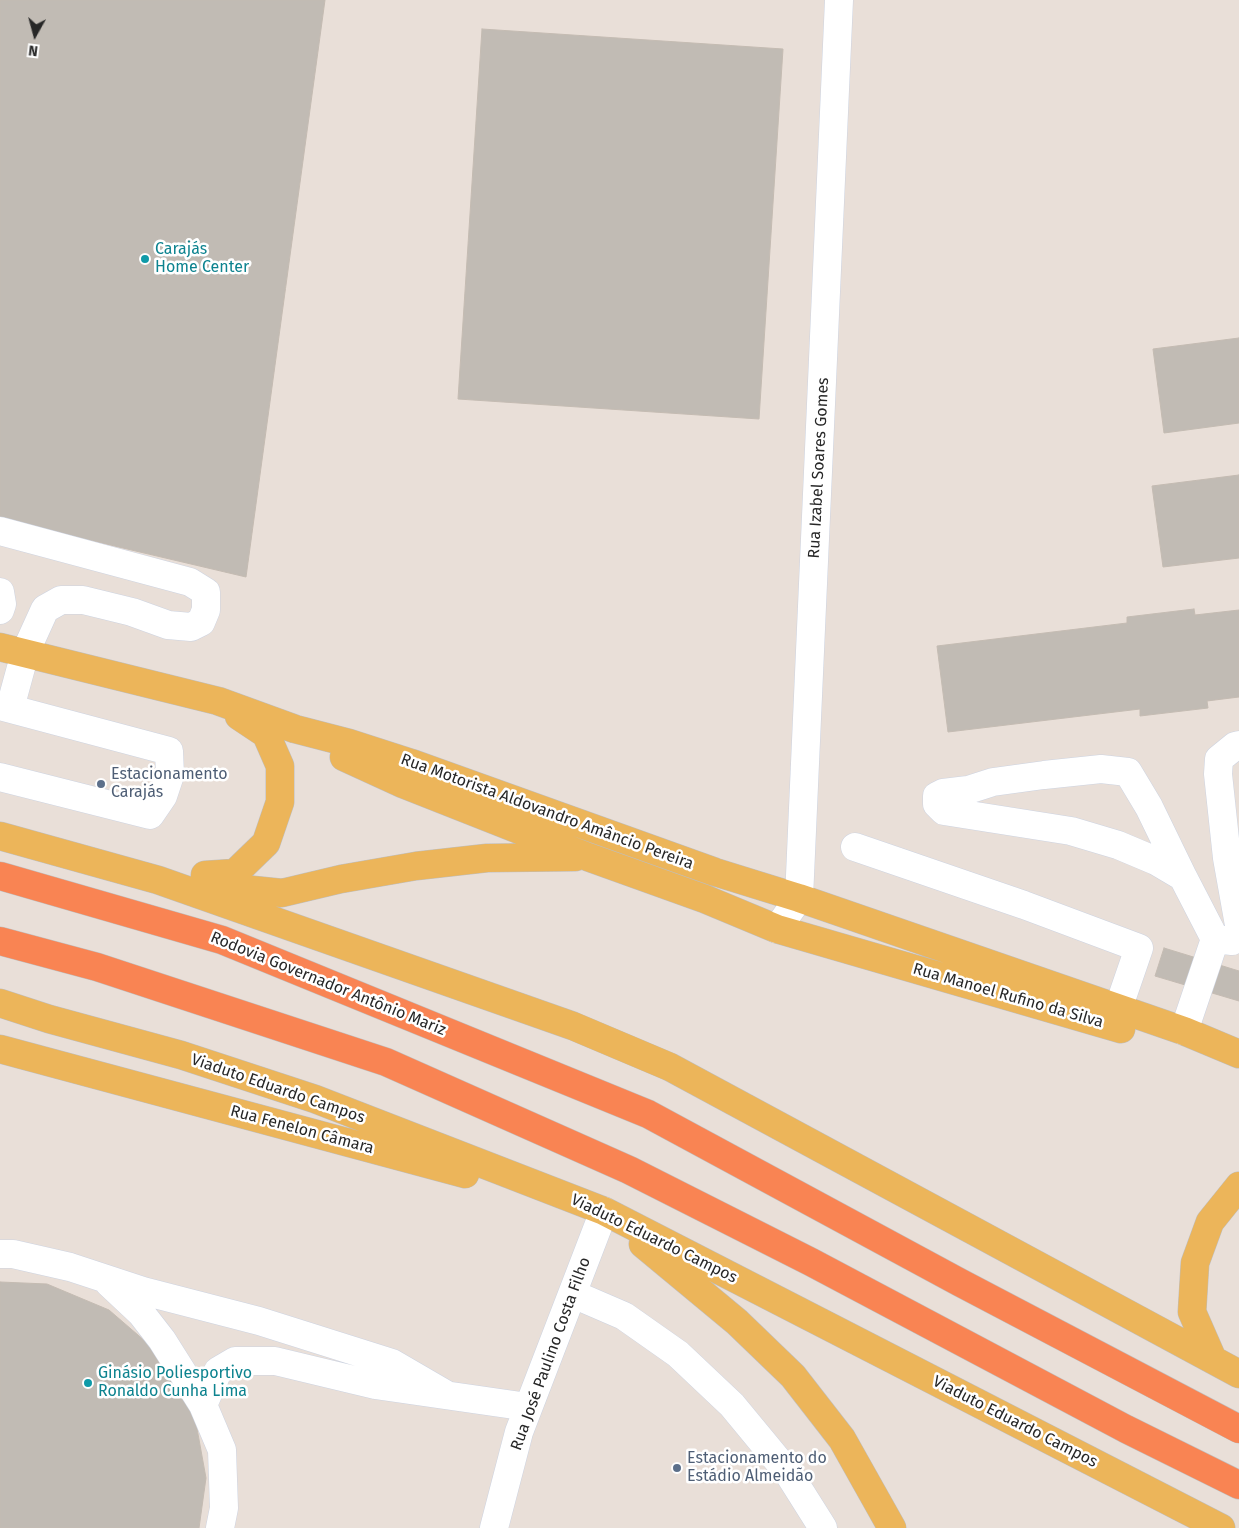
<!DOCTYPE html>
<html>
<head>
<meta charset="utf-8">
<style>
  body { margin:0 }
  #map { position:relative; width:1239px; height:1528px; overflow:hidden; background:#e9dfd8; font-family:"Fira Sans",sans-serif }
  canvas { display:block }
  .north { position:absolute; left:10px; top:10px; width:50px; height:50px; -webkit-text-stroke:4px #fff; paint-order:stroke; rotate:187deg; font-size:14px; font-weight:700; line-height:20px; text-align:center; color:#272727 }
  .north::after { content:''; display:block; margin:auto; width:18px; height:22px; background:#272727; clip-path:polygon(50% 0,100% 100%,50% 72%,0 100%) }
</style>
</head>
<body>
<div id="map">
<canvas width="1239" height="1528"></canvas>
<div class="north">N</div>
</div>
<script>
const context = document.querySelector('canvas').getContext('2d');
context.lineJoin = 'round';
function fillPath(path, color) {
  context.fillStyle = color;
  context.fill(path, 'evenodd');
}
function toPath(rows) {
  const path = new Path2D();
  for (const r of rows) {
    path.moveTo(r[0], r[1]);
    for (let i = 2; i < r.length; i += 2) path.lineTo(r[i], r[i + 1]);
  }
  return path;
}
function stroke(path, color, width, dash) {
  context.strokeStyle = color;
  context.lineWidth = width;
  context.lineCap = dash ? 'butt' : 'round';
  context.setLineDash(dash || []);
  context.stroke(path);
}
function drawText(font, color, halo, rows, align = 'center') {
  context.font = font + ' "Fira Sans",sans-serif';
  context.lineWidth = 5;
  context.setLineDash([]);
  context.textBaseline = 'middle';
  context.strokeStyle = halo;
  context.fillStyle = color;
  for (const [text, x, y, turn = 0] of rows) {
    context.save();
    context.translate(x, y);
    context.rotate((+turn || 0) * Math.PI / 180);
    context.textAlign = isNaN(turn) ? turn : align;
    if (halo) context.strokeText(text, 0, 0);
    context.fillText(text, 0, 0);
    context.restore();
  }
}
const building = toPath([
  [0,0,325,0,246,577,0,519,0,0],
  [482,29,783,49,759,419,458,399,482,29],
  [1239,338,1239,423,1164,433,1153,349,1239,338],
  [1239,475,1239,558,1163,567,1152,486,1239,475],
  [1194,609,1195,615,1239,610,1239,697,1207,701,1208,708,1140,716,1140,709,948,732,937,646,1127,623,1127,617,1194,609],
  [1164,948,1239,971,1239,1001,1155,976,1164,948],
  [0,1282,47,1284,109,1310,160,1354,194,1412,206,1478,199,1528,0,1528,0,1282]
]);
fillPath(building, '#c1bbb4');
stroke(building, '#c4bbb2', 1);
const minor = toPath([
  [0,531,190,582,206,592,206,610,201,622,191,627,168,625,132,612,83,600,61,600,45,609,25,653,10,708],
  [0,592,2,604,0,610],
  [0,706,169,751,170,775,163,796,150,815,0,777],
  [1239,745,1235,746,1219,759,1218,774,1227,858,1239,925],
  [855,847,1024,905,1139,948,1118,1009],
  [1183,877,1149,807,1128,772,1101,769,1044,775,993,782,968,790,943,793,937,796,937,804,944,811,1071,831,1118,845,1156,861,1183,877,1215,939],
  [777,929,799,898,839,0],
  [1184,1031,1215,939,1232,941],
  [0,1254,13,1254,70,1267,143,1291,259,1321,392,1363,447,1395],
  [109,1283,141,1313,162,1340,203,1405,222,1450,224,1508,220,1528],
  [573,1294,624,1316,678,1354,732,1405,789,1474,823,1528],
  [203,1405,218,1371,235,1361,275,1361,375,1385,528,1407],
  [494,1528,519,1432,604,1211]
]);
const major = toPath([
  [0,647,218,701,295,729,349,743,411,763,715,872,799,898,1184,1031,1239,1054],
  [344,757,403,784,588,857,705,899,777,929,1121,1029],
  [0,836,158,880,573,1026,670,1067,1239,1374],
  [205,875,235,873,266,843,280,802,280,766,266,734,239,716],
  [204,885,282,893,341,879,416,866,487,858,575,857],
  [0,1003,49,1019,181,1055,315,1099,604,1211,1221,1528],
  [0,1049,465,1174],
  [643,1244,737,1322,793,1376,842,1439,892,1528],
  [1213,1360,1192,1312,1195,1263,1210,1222,1239,1186]
]);
const highway = toPath([
  [0,876,222,940,648,1114,959,1282,1239,1429],
  [0,941,97,967,386,1062,629,1170,811,1262,1126,1429,1239,1485]
]);
stroke(minor, '#cdd3e0', 29);
stroke(major, '#bebebe', 29);
stroke(highway, '#bebebe', 29);
stroke(minor, '#fff', 28);
stroke(major, '#ecb55a', 28);
stroke(highway, '#f98453', 28);
for (const [x, y, r, color] of [
  [145,259,5,"#0f9aa8"],
  [101,784,5,"#5c6f8a"],
  [88,1383,5,"#0f9aa8"],
  [677,1468,5,"#5c6f8a"]
]) {
  const dot = new Path2D();
  dot.arc(x, y, r, 0, 2 * Math.PI);
  context.fillStyle = color;
  context.fill(dot);
  stroke(dot, '#fff', 2);
}
drawText('16px', '#0d838f', '#fff', [
  ["Carajás",155,250],
  ["Home Center",155,268],
  ["Ginásio Poliesportivo",98,1374],
  ["Ronaldo Cunha Lima",98,1392]
], 'left');
drawText('16px', '#272727', '#fff', [
  ["Rua Izabel Soares Gomes",819,468,-87],
  ["Rua Motorista Aldovandro Amâncio Pereira",547,812,20],
  ["Rodovia Governador Antônio Mariz",328,984,22],
  ["Rua Manoel Rufino da Silva",1008,996,16],
  ["Viaduto Eduardo Campos",278,1089,19],
  ["Rua Fenelon Câmara",302,1130,15],
  ["Viaduto Eduardo Campos",654,1239,26],
  ["Rua José Paulino Costa Filho",551,1354,-70],
  ["Viaduto Eduardo Campos",1015,1422,27]
]);
drawText('16px', '#4e5e75', '#fff', [
  ["Estacionamento",111,775],
  ["Carajás",111,793],
  ["Estacionamento do",687,1459],
  ["Estádio Almeidão",687,1477]
], 'left');
</script>
</body>
</html>
